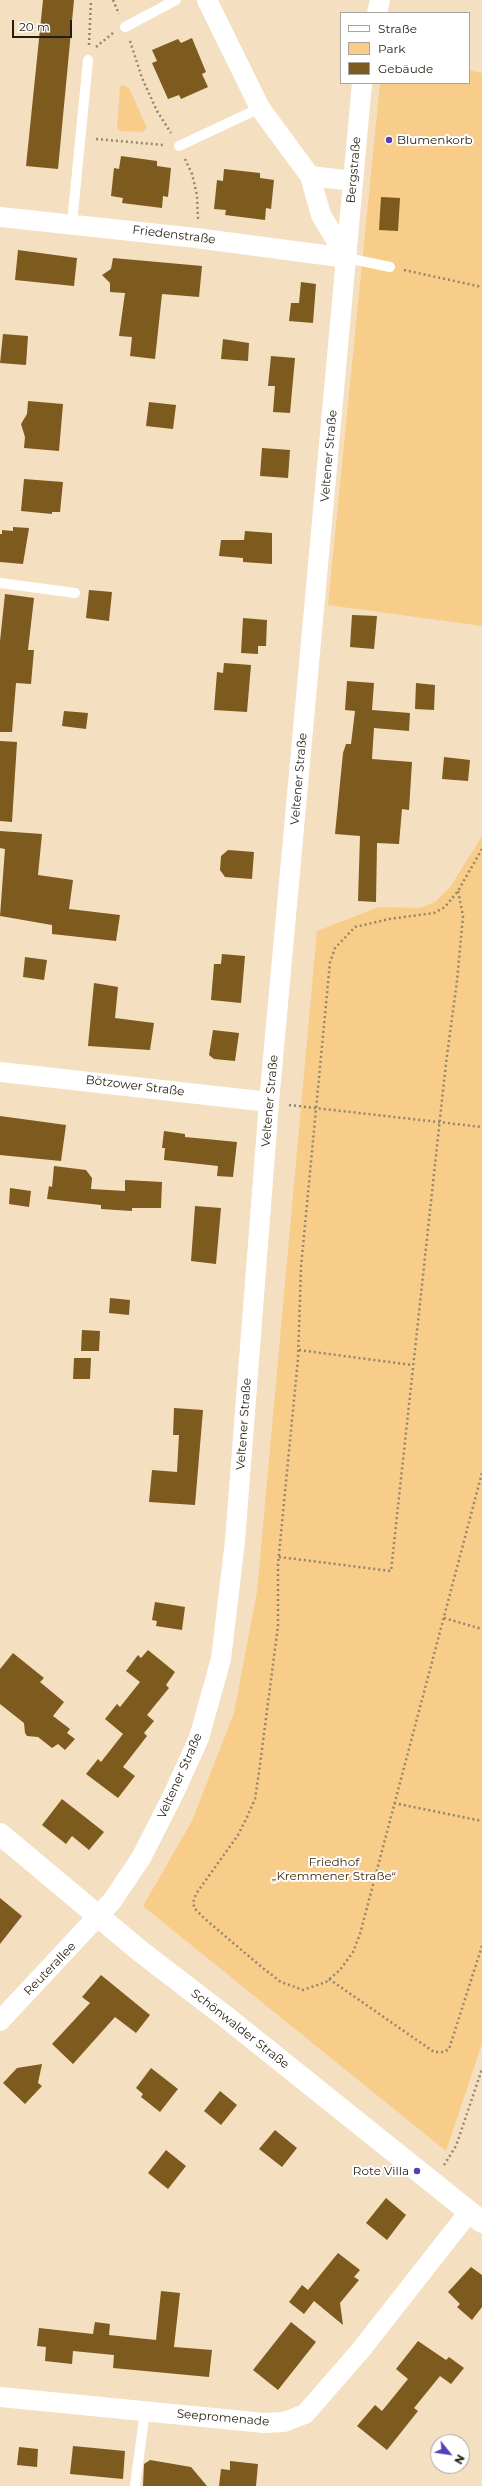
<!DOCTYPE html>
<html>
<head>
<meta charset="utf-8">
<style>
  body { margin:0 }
  #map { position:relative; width:482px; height:2486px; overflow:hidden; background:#f4dfc1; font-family:Montserrat,sans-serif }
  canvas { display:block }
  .legend { position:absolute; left:340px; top:12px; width:130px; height:72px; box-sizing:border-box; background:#fff; border:1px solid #a7a4a0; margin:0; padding:5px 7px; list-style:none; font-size:12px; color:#241c11 }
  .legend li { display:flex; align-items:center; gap:8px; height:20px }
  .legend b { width:20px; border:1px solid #a7a4a0 }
  .north { position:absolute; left:430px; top:2434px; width:40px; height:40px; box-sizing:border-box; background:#fff; border:1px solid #a7a4a0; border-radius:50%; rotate:120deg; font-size:11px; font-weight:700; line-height:16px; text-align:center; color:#241c11 }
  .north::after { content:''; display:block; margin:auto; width:14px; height:18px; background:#583eb6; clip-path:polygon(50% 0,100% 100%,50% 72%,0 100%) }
  .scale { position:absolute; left:12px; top:20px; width:60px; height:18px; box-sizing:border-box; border:2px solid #241c11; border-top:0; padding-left:5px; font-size:12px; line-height:14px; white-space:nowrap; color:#241c11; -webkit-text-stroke:3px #fff; paint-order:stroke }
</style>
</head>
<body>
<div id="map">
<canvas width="482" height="2486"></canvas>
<ul class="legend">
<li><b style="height:5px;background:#fff"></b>Straße</li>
<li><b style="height:11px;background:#f8cc89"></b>Park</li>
<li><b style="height:11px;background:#7d5a1d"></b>Gebäude</li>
</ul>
<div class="north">N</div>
<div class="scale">20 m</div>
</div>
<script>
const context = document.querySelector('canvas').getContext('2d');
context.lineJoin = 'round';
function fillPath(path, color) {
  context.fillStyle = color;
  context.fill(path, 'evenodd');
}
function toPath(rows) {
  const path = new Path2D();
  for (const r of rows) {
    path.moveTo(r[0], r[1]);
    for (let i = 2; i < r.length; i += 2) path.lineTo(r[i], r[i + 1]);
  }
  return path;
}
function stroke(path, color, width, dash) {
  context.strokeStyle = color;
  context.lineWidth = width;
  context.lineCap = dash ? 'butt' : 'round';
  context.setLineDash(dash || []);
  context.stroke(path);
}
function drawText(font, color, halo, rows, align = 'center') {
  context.font = font + ' Montserrat,sans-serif';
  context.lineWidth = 4;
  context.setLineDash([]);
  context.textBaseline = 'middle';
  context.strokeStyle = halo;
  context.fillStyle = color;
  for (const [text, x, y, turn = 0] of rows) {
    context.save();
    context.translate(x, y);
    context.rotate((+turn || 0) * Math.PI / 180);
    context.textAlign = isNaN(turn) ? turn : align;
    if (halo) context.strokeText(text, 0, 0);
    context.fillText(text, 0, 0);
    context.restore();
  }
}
fillPath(toPath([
  [469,70,482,73,482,626,328,605,380,83,469,83],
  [123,85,129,88,147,128,142,132,120,131,117,128,120,87],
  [482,836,482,2044,446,2151,143,1906,192,1821,234,1713,257,1592,317,931,379,907,420,908,435,902,451,886]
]), '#f8cc89');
fillPath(toPath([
  [43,0,74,0,58,169,26,166],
  [192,38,206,72,202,74,208,87,181,99,179,95,168,99,152,63,157,61,152,50,178,39,181,43],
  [121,156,157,161,157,166,171,168,168,197,163,196,162,208,122,203,123,198,111,196,114,168,119,169],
  [224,169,260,173,260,178,274,180,271,209,266,208,265,220,225,215,226,210,214,209,217,180,223,181],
  [381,197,400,198,398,231,379,230],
  [18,250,77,258,74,286,15,280],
  [113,258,202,266,199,297,162,294,155,359,130,356,132,337,119,336,125,293,110,292,110,283,102,275,111,269],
  [301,282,316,284,313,323,289,321,291,303,299,303],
  [3,334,28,336,26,365,0,363],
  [223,339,249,343,248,361,221,359],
  [271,356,295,358,290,413,273,412,275,386,268,386],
  [28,401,63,404,59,451,24,448,25,437,21,424,27,414],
  [149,402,176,405,173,429,146,426],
  [262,448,290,450,288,478,260,476],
  [24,479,63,482,60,512,52,512,52,514,21,511],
  [13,527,29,528,23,564,0,562,0,534,2,534,2,530,13,531],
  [245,531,272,533,272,564,243,562,243,558,219,556,221,540,244,540],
  [89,590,112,592,109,621,86,618],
  [5,594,34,598,28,650,34,650,31,684,16,683,12,732,0,732,0,641],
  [352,615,377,616,374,649,350,647],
  [243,618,267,620,266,646,258,646,258,654,241,653],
  [224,663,251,665,247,712,214,710,217,672,223,673],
  [347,681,374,683,372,710,410,713,409,731,374,728,372,759,412,762,409,810,402,809,399,844,377,843,376,902,358,901,360,836,335,834,343,753,346,744,351,744,355,711,345,710],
  [416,683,435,685,434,710,415,709],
  [64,711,88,713,86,729,62,726],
  [0,741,17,742,12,822,0,821],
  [444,757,470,760,468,781,442,779],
  [0,831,42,834,38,875,73,880,69,909,120,915,116,941,52,934,52,925,0,916,5,849,0,848],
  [228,850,254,852,252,879,225,877,220,870,221,856],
  [222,954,245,956,241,1003,211,1000,214,964,221,964],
  [25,957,47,960,44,980,23,977],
  [94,983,118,987,115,1018,154,1023,150,1050,88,1046],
  [213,1030,239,1033,235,1061,214,1059,209,1055],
  [0,1116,66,1125,61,1161,0,1155],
  [164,1131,185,1134,185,1137,237,1142,233,1177,217,1176,218,1166,164,1160,165,1148,162,1148],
  [54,1166,86,1170,92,1178,91,1189,125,1191,125,1180,162,1182,161,1208,132,1208,132,1211,101,1209,101,1205,47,1199,49,1186,52,1187],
  [10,1188,31,1191,29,1207,9,1204],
  [195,1206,221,1208,216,1264,191,1261],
  [110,1298,130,1300,129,1315,109,1313],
  [82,1330,100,1331,99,1351,81,1351],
  [74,1358,91,1358,90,1379,73,1379],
  [174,1408,203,1410,195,1505,149,1502,152,1470,177,1472,179,1435,173,1435],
  [155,1602,185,1607,182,1630,156,1626,157,1621,152,1620],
  [148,1650,175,1672,166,1685,169,1688,147,1715,154,1721,144,1733,147,1736,123,1767,135,1776,118,1798,86,1774,98,1759,101,1762,123,1734,105,1719,117,1704,120,1707,140,1682,126,1671,138,1655,141,1658],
  [13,1653,44,1678,40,1682,64,1702,53,1716,70,1729,67,1733,75,1739,65,1750,58,1744,52,1748,38,1737,27,1736,25,1733,24,1723,0,1704,0,1669],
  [62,1799,104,1832,89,1850,72,1836,66,1844,42,1825],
  [0,1898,22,1916,0,1944],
  [101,1975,150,2015,136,2033,115,2017,73,2064,52,2044,90,2003,82,1997],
  [42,2064,38,2083,42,2086,25,2104,3,2083,17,2068],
  [151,2068,178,2089,160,2112,141,2097,143,2094,136,2088],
  [220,2091,237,2105,221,2125,204,2111],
  [275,2130,297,2148,282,2167,259,2149],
  [166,2150,186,2166,168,2189,148,2173],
  [386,2198,406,2215,387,2240,366,2223],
  [338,2253,360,2270,354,2277,359,2280,340,2303,343,2325,314,2301,304,2314,289,2302,302,2285,308,2290],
  [471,2267,482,2275,482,2307,472,2320,457,2307,460,2304,448,2292],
  [161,2291,180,2293,174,2347,212,2350,209,2377,113,2368,114,2355,73,2351,72,2364,45,2361,46,2347,37,2346,39,2328,93,2334,95,2322,110,2324,109,2335,156,2340],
  [291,2322,316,2342,278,2390,253,2370],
  [418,2341,446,2360,449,2357,464,2368,451,2384,440,2376,414,2408,418,2411,387,2450,357,2426,375,2405,382,2411,408,2379,396,2369],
  [73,2446,125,2451,123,2479,70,2474],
  [19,2447,38,2449,37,2467,17,2465],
  [150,2460,191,2467,207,2486,143,2486,144,2464],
  [230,2461,258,2464,256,2486,219,2486,221,2469,230,2470]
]), '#7d5a1d');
stroke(toPath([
  [113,0,119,14],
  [130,41,142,78,157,111,171,133],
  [89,45,91,0],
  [96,47,113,33],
  [96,139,164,145],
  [185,159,192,174,197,195,198,219],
  [404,270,482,287],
  [482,849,458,891,445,907,434,913,389,919,355,927,335,948,330,962,301,1267,298,1359,278,1564,278,1626,259,1772,255,1799,247,1817,238,1835,196,1894,193,1903,195,1909,205,1919,264,1969,281,1982,303,1990,326,1982,340,1970,353,1952,360,1934,482,1473],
  [289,1105,482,1127],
  [299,1350,412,1365],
  [279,1557,391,1571,446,1063,457,981,463,916,458,891],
  [444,1618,482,1629],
  [394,1803,482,1821],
  [329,1979,434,2052,444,2052,449,2049,482,1946],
  [444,2165,456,2146,482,2069]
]), '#948570', 2.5, [2, 3]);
stroke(toPath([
  [125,27,176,0],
  [179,146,260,108],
  [72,223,88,60],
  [347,258,390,267],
  [0,583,75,593],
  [135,2486,145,2411]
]), '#fff', 10);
stroke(toPath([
  [207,0,260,108,310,176,353,181],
  [377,13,380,0],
  [310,176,321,215,347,258],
  [0,217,196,238,347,258],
  [0,1072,269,1102],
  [0,2021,112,1901,141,1858,174,1793,199,1738,221,1659,235,1541,269,1102,362,83],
  [0,2397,264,2423,284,2422,305,2414,360,2351,469,2212]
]), '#fff', 20);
stroke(toPath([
  [0,1834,140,1951,226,2017,482,2222]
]), '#fff', 22);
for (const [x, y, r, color] of [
  [389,140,4,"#583eb6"],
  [417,2171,4,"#583eb6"]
]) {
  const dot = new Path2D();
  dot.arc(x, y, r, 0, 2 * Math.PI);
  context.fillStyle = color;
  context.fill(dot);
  stroke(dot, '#fff', 1.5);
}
drawText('12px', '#241c11', '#fff', [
  ["Blumenkorb",397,140],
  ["Rote Villa",409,2171,"right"]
], 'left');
drawText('12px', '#241c11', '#fff', [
  ["Bergstraße",354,170,-85],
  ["Friedenstraße",174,235,7],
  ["Veltener Straße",329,456,-85],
  ["Veltener Straße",299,779,-85],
  ["Bötzower Straße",135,1086,7],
  ["Veltener Straße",270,1101,-85],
  ["Veltener Straße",244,1424,-86],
  ["Veltener Straße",180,1776,-66],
  ["Reuterallee",50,1969,-46],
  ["Schönwalder Straße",240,2029,38],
  ["Seepromenade",223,2418,5]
]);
drawText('12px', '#412d0b', '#fff', [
  ["Friedhof",334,1862],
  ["„Kremmener Straße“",334,1876]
]);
</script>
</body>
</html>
